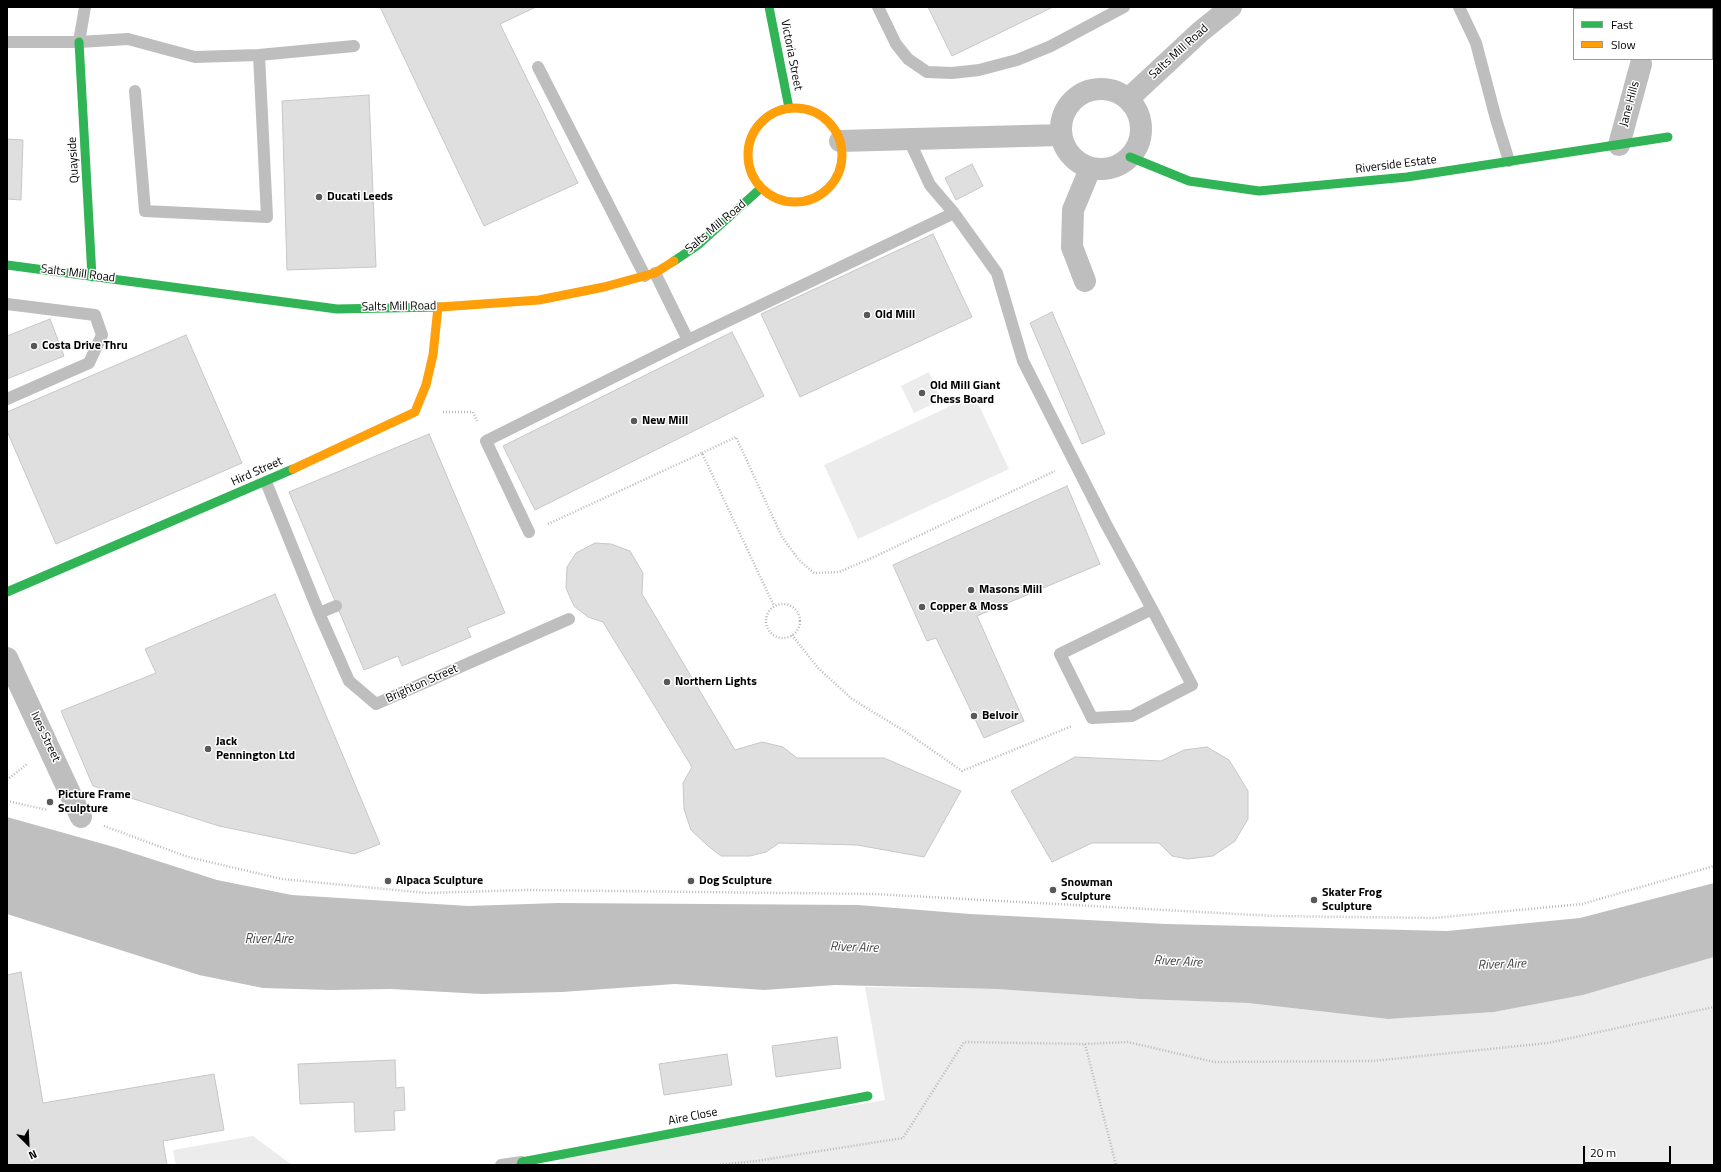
<!DOCTYPE html>
<html>
<head>
<meta charset="utf-8">
<style>
  body { margin:0 }
  #map { position:relative; width:1721px; height:1172px; overflow:hidden; background:#fff; font-family:"Titillium Web",sans-serif }
  canvas { display:block }
  .frame { position:absolute; inset:0; border:8px solid #000; pointer-events:none }
  .legend { position:absolute; left:1573px; top:8px; width:140px; height:52px; box-sizing:border-box; background:#fff; border:1px solid #999; margin:0; padding:5px 7px; list-style:none; font-size:12px; color:#000 }
  .legend li { display:flex; align-items:center; gap:8px; height:20px }
  .legend b { width:20px; border:1px solid #999 }
  .north { position:absolute; left:8px; top:1124px; width:40px; height:40px; -webkit-text-stroke:3px #fff; paint-order:stroke; rotate:156deg; font-size:11px; font-weight:700; line-height:16px; text-align:center; color:#000 }
  .north::after { content:''; display:block; margin:auto; width:14px; height:18px; background:#000; clip-path:polygon(50% 0,100% 100%,50% 72%,0 100%) }
  .scale { position:absolute; left:1583px; top:1146px; width:88px; height:18px; box-sizing:border-box; border:2px solid #000; border-top:0; padding-left:5px; font-size:12px; line-height:14px; white-space:nowrap; color:#000; -webkit-text-stroke:3px #fff; paint-order:stroke }
</style>
</head>
<body>
<div id="map">
<canvas width="1721" height="1172"></canvas>
<div class="frame"></div>
<ul class="legend">
<li><b style="height:5px;background:#30b455"></b>Fast</li>
<li><b style="height:5px;background:#ff9f0a"></b>Slow</li>
</ul>
<div class="north">N</div>
<div class="scale">20 m</div>
</div>
<script>
const context = document.querySelector('canvas').getContext('2d');
context.lineJoin = 'round';
function fillPath(path, color) {
  context.fillStyle = color;
  context.fill(path, 'evenodd');
}
function toPath(rows) {
  const path = new Path2D();
  for (const r of rows) {
    if (r.length === 3) {
      path.moveTo(r[0] + r[2], r[1]);
      path.arc(r[0], r[1], r[2], 0, 2 * Math.PI);
      continue;
    }
    path.moveTo(r[0], r[1]);
    for (let i = 2; i < r.length; i += 2) path.lineTo(r[i], r[i + 1]);
  }
  return path;
}
function stroke(path, color, width, dash) {
  context.strokeStyle = color;
  context.lineWidth = width;
  context.lineCap = dash ? 'butt' : 'round';
  context.setLineDash(dash || []);
  context.stroke(path);
}
function drawText(font, color, halo, rows, align = 'center') {
  context.font = font + ' "Titillium Web",sans-serif';
  context.lineWidth = 3;
  context.setLineDash([]);
  context.textBaseline = 'middle';
  context.strokeStyle = halo;
  context.fillStyle = color;
  for (const [text, x, y, turn = 0] of rows) {
    context.save();
    context.translate(x, y);
    context.rotate((+turn || 0) * Math.PI / 180);
    context.textAlign = isNaN(turn) ? turn : align;
    if (halo) context.strokeText(text, 0, 0);
    context.fillText(text, 0, 0);
    context.restore();
  }
}
fillPath(toPath([
  [929,372,941,400,914,413,901,386],
  [974,395,1009,469,858,539,824,465],
  [1714,957,1714,1165,555,1165,570,1152,885,1100,865,987,997,989,1140,999,1248,1003,1388,1019,1494,1012,1583,995],
  [253,1136,292,1165,176,1165,173,1150]
]), '#ececec');
fillPath(toPath([
  [7,817,114,847,217,880,292,895,468,906,558,903,858,905,970,914,1166,924,1447,931,1580,918,1714,883,1714,957,1583,995,1494,1012,1388,1019,1248,1003,1140,999,997,989,835,985,764,990,675,984,562,992,482,994,391,989,330,990,263,988,199,975,7,914]
]), '#bfbfbf');
const building = toPath([
  [380,7,536,7,500,24,578,183,484,226,380,7],
  [928,7,1053,7,952,56,928,7],
  [1588,7,1631,7,1631,9,1587,9,1588,7],
  [1685,7,1714,7,1714,17,1712,16,1712,9,1684,9,1685,7],
  [369,95,376,267,287,270,282,101,369,95],
  [7,139,23,140,21,200,7,199,7,139],
  [972,164,983,186,956,200,945,178,972,164],
  [933,234,972,317,800,397,761,314,933,234],
  [1052,312,1105,434,1082,444,1030,323,1052,312],
  [50,319,64,356,7,379,7,336,50,319],
  [732,332,764,396,535,510,503,446,732,332],
  [186,335,242,463,56,544,7,431,7,412,186,335],
  [429,434,505,613,467,628,471,637,402,666,398,656,364,670,289,492,429,434],
  [1067,486,1100,564,977,616,1024,721,984,738,936,638,927,641,893,565,1067,486],
  [595,543,611,544,630,551,643,573,642,594,735,750,762,742,783,747,797,758,884,758,961,791,924,857,857,845,779,843,766,852,750,856,721,856,708,846,691,830,684,809,683,783,692,767,603,622,588,617,574,606,566,588,567,567,576,553,595,543],
  [275,594,380,844,354,854,219,826,93,786,61,711,156,673,145,649,275,594],
  [1207,747,1229,760,1248,791,1248,819,1235,841,1213,856,1188,859,1172,856,1159,843,1092,843,1052,862,1011,791,1075,757,1161,761,1184,750,1207,747],
  [21,972,43,1103,214,1074,224,1130,163,1141,167,1165,7,1165,7,975,21,972],
  [837,1037,841,1068,776,1077,772,1046,837,1037],
  [727,1054,732,1085,664,1095,659,1064,727,1054],
  [395,1060,396,1088,404,1087,405,1110,394,1111,395,1130,355,1132,354,1102,300,1104,298,1064,395,1060]
]);
fillPath(building, '#dfdfdf');
stroke(building, '#c7c7c7', 1);
stroke(toPath([
  [443,412,473,412,477,421],
  [702,453,736,437,782,537,799,560,814,573,839,572,876,556,1055,471],
  [548,524,702,453,774,606],
  [783,621,17],
  [792,635,818,668,852,699,906,732,962,771,1072,726],
  [7,780,27,764],
  [7,801,48,810],
  [104,826,188,857,282,879,427,893,528,890,874,894,1274,916,1434,918,1582,904,1714,866],
  [1085,1044,1116,1165],
  [717,1165,756,1161,903,1138,964,1042,1085,1044,1128,1042,1214,1062,1373,1061,1548,1043,1714,1007]
]), '#b9b9b9', 2.5, [1, 2]);
stroke(toPath([
  [878,7,896,44,908,59,927,72,952,73,979,70,1017,60,1051,46,1124,7],
  [1459,7,1476,43,1496,119,1509,161],
  [7,42,79,42,128,39,195,57,259,55,354,46],
  [79,42,85,7],
  [538,67,645,276],
  [135,91,145,211,267,217,259,55],
  [909,140,930,185,954,213,997,273,1023,361,1106,524,1152,609,1060,654,1092,718,1132,716,1192,685,1152,609],
  [655,273,688,340],
  [7,304,95,315,102,335,89,363,7,399],
  [266,482,319,613,336,606],
  [529,532,486,441,688,340,954,213],
  [319,613,349,681,376,704,569,619],
  [501,1165,522,1162]
]), '#bebebe', 12);
stroke(toPath([
  [1101,129,40],
  [1128,99,1200,32,1231,7],
  [840,141,1061,135],
  [1619,145,1641,64],
  [1085,281,1072,247,1073,210,1090,169],
  [7,658,81,817]
]), '#bebebe', 22);
stroke(toPath([
  [769,7,789,108],
  [79,42,92,277],
  [1130,157,1189,181,1259,191,1407,177,1668,137],
  [674,261,698,245,761,188],
  [7,265,337,309,440,307],
  [7,592,293,469],
  [521,1165,522,1162,868,1096]
]), '#30b455', 9);
stroke(toPath([
  [795,155,47],
  [440,307,539,300,604,287,655,273,674,261],
  [293,469,415,412,426,385,433,355,438,307]
]), '#ff9f0a', 9);
for (const [x, y, r, color] of [
  [319,197,4,"#595959"],
  [867,315,4,"#595959"],
  [34,346,4,"#595959"],
  [922,393,4,"#595959"],
  [634,421,4,"#595959"],
  [971,590,4,"#595959"],
  [922,607,4,"#595959"],
  [667,682,4,"#595959"],
  [974,716,4,"#595959"],
  [208,749,4,"#595959"],
  [50,802,4,"#595959"],
  [388,881,4,"#595959"],
  [691,881,4,"#595959"],
  [1053,890,4,"#595959"],
  [1314,900,4,"#595959"]
]) {
  const dot = new Path2D();
  dot.arc(x, y, r, 0, 2 * Math.PI);
  context.fillStyle = color;
  context.fill(dot);
  stroke(dot, '#fff', 1.5);
}
drawText('12px', '#000', '#fff', [
  ["Salts Mill Road",1179,52,-42],
  ["Victoria Street",791,55,79],
  ["Jane Hills",1630,104,-75],
  ["Quayside",74,160,-93],
  ["Riverside Estate",1396,165,-7],
  ["Salts Mill Road",716,227,-40],
  ["Salts Mill Road",78,274,7],
  ["Salts Mill Road",399,307,-1],
  ["Hird Street",257,472,-24],
  ["Brighton Street",422,684,-24],
  ["Ives Street",45,737,65],
  ["Aire Close",693,1117,-11]
]);
drawText('bold 12px', '#000', '#fff', [
  ["Ducati Leeds",327,197],
  ["Old Mill",875,315],
  ["Costa Drive Thru",42,346],
  ["Old Mill Giant",930,386],
  ["Chess Board",930,400],
  ["New Mill",642,421],
  ["Masons Mill",979,590],
  ["Copper & Moss",930,607],
  ["Northern Lights",675,682],
  ["Belvoir",982,716],
  ["Jack",216,742],
  ["Pennington Ltd",216,756],
  ["Picture Frame",58,795],
  ["Sculpture",58,809],
  ["Alpaca Sculpture",396,881],
  ["Dog Sculpture",699,881],
  ["Snowman",1061,883],
  ["Sculpture",1061,897],
  ["Skater Frog",1322,893],
  ["Sculpture",1322,907]
], 'left');
drawText('italic 13px', '#444', '#fff', [
  ["River Aire",269,940],
  ["River Aire",854,948,2],
  ["River Aire",1178,962,3],
  ["River Aire",1502,965,-2]
]);
</script>
</body>
</html>
